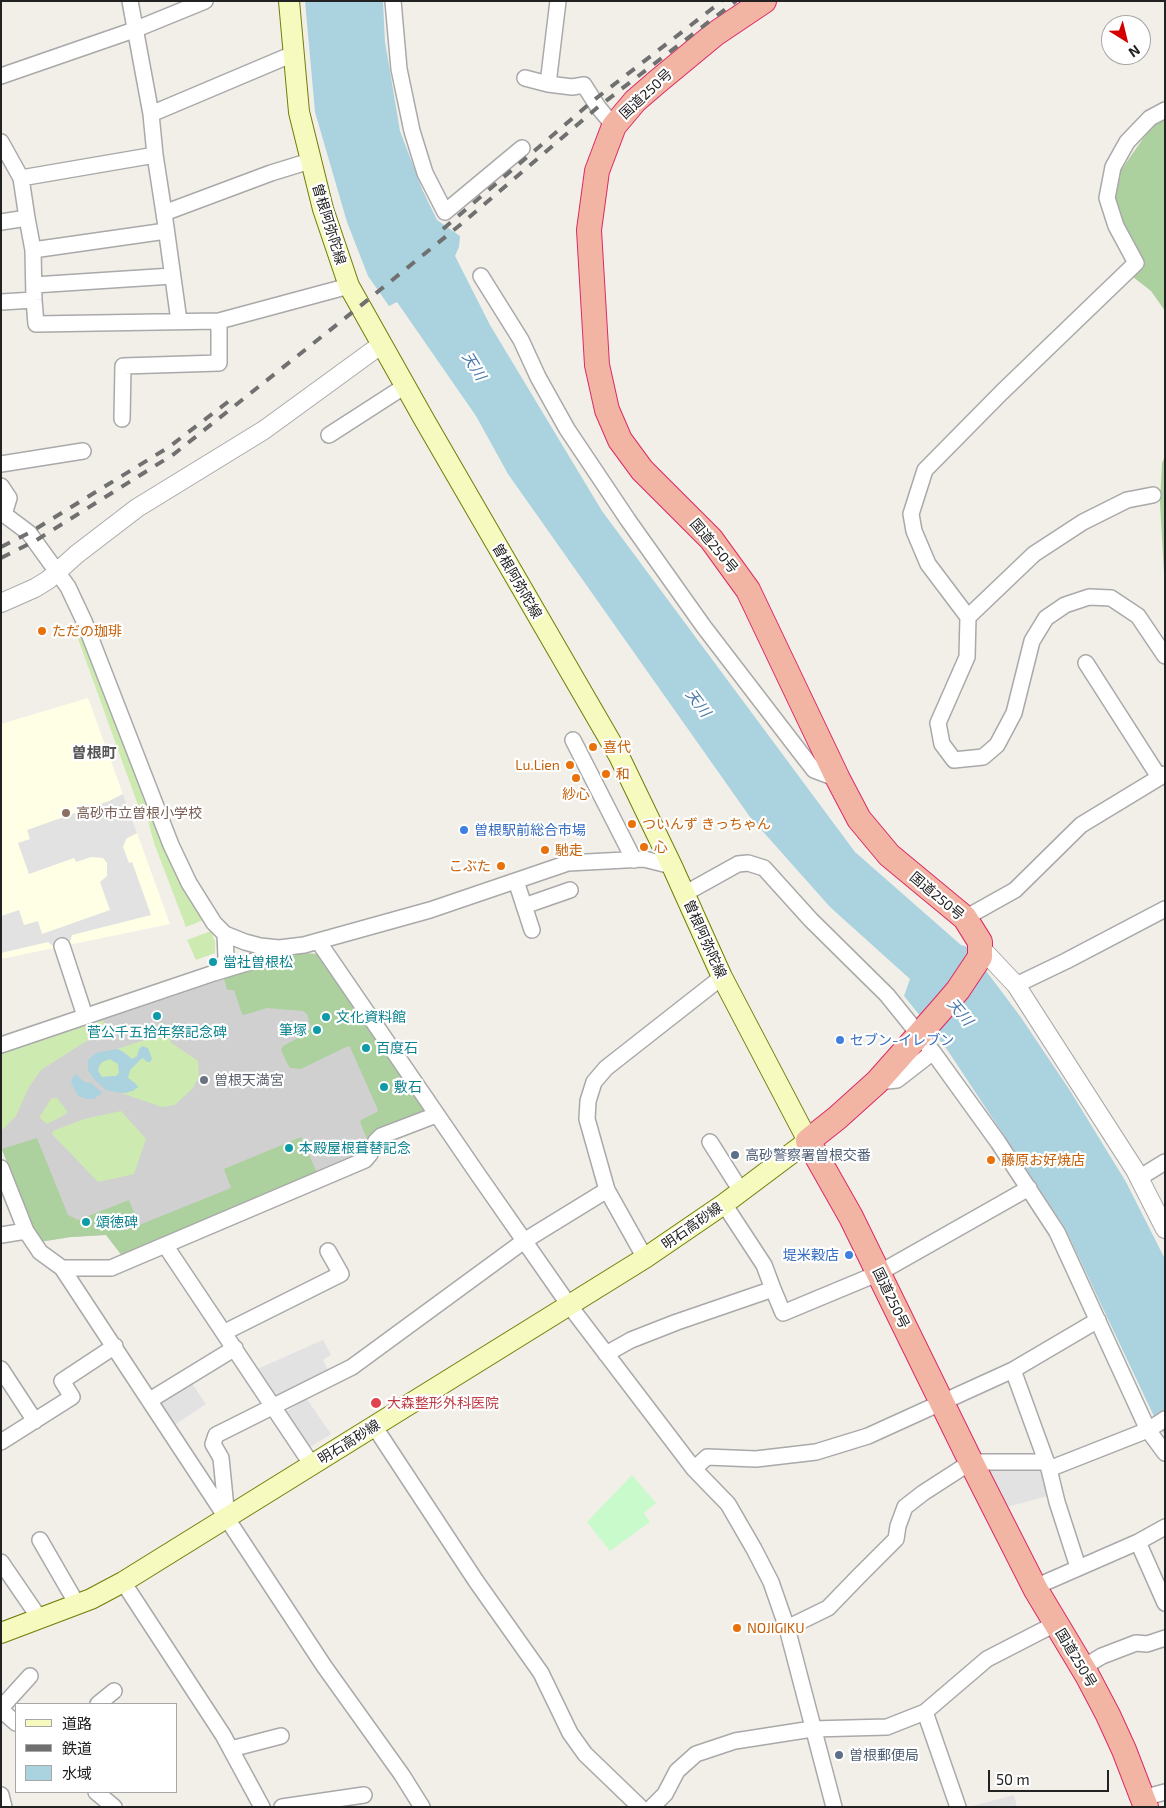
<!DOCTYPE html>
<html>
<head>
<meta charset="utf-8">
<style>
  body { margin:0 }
  #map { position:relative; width:1166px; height:1808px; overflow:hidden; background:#f2efe9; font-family:"Exo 2","Noto Sans JP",sans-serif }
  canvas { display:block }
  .frame { position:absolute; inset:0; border:2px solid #222; pointer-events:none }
  .legend { position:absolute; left:15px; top:1703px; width:162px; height:90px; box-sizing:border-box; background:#fff; border:1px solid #a7a7a7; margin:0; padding:6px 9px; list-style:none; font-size:15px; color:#222 }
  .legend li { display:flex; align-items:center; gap:10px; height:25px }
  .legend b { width:25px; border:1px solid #a7a7a7 }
  .north { position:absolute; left:1101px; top:15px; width:50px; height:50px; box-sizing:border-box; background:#fff; border:1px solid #a7a7a7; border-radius:50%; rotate:144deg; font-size:14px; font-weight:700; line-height:20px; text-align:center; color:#222 }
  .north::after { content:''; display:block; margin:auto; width:18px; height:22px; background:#d40000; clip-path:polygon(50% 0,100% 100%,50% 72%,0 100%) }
  .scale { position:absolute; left:988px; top:1770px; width:121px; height:22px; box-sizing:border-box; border:2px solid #222; border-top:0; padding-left:6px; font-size:15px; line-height:18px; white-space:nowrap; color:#222; -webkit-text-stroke:4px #fff; paint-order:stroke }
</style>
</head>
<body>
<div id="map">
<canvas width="1166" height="1808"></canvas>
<div class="frame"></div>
<ul class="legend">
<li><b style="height:6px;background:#f7fabf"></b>道路</li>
<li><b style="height:6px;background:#707070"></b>鉄道</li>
<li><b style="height:14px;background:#aad3df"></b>水域</li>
</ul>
<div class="north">N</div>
<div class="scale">50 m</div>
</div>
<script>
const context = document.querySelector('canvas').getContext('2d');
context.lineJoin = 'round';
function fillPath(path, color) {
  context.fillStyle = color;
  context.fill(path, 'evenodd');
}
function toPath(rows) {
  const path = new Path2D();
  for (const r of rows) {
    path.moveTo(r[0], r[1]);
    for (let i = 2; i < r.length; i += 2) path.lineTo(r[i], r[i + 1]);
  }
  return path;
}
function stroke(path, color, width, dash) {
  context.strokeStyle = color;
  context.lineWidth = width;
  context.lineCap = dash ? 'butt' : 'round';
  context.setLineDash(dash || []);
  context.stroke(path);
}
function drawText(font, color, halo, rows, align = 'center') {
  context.font = font + ' "Exo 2","Noto Sans JP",sans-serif';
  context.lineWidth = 4.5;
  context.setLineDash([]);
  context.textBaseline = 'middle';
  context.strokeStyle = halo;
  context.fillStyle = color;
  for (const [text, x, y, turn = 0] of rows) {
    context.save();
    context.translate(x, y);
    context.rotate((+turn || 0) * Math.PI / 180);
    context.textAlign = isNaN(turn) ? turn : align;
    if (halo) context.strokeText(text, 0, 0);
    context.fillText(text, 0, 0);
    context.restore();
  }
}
fillPath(toPath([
  [88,698,170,924,1,959,1,724]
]), '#ffffe5');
fillPath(toPath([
  [302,953,317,954,424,1107,365,1153,123,1257,106,1235,71,1237,39,1242,1,1148,1,1054]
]), '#d0d0d0');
fillPath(toPath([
  [79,623,146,805,139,808,73,625],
  [154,815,206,919,186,927,154,843,147,817],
  [211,931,215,942,215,953,196,960,187,940],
  [103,1020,107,1032,85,1042,41,1070,29,1087,16,1116,1,1131,1,1054],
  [179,1029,170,1042,198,1061,199,1076,193,1088,175,1105,162,1107,121,1093,128,1093,136,1084,128,1078,128,1076,130,1070,135,1063,143,1058,137,1053,137,1056,132,1059,122,1051,117,1049],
  [110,1059,118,1064,119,1074,116,1076,102,1077,98,1071,99,1066,102,1062],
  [53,1098,57,1098,67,1111,66,1114,47,1124,40,1118,40,1116,51,1099],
  [121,1111,146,1139,134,1174,98,1182,52,1134,53,1131,84,1119]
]), '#cdebb0');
fillPath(toPath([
  [1161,113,1165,114,1165,311,1151,291,1129,274,1110,205,1114,180],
  [1165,456,1165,592,1160,502,1162,463],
  [302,953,317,954,375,1033,424,1107,421,1116,371,1139,367,1139,360,1122,361,1120,377,1112,378,1110,350,1047,348,1046,301,1069,291,1068,289,1067,281,1050,283,1046,307,1033,311,1027,307,1014,303,1011,267,1008,244,1015,242,1014,234,990,227,990,224,978],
  [301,1137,318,1175,123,1257,106,1235,71,1237,39,1242,2,1149,37,1138,68,1215,78,1220,129,1200,139,1225,231,1188,224,1169]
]), '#add19e');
fillPath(toPath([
  [632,1475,656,1503,644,1513,650,1522,610,1551,587,1522]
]), '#c8facc');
fillPath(toPath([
  [123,794,137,833,126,839,123,847,129,863,132,862,151,915,72,935,69,944,54,947,48,942,1,953,1,916,19,910,24,925,38,921,42,934,110,910,100,882,107,876,107,863,103,858,91,857,76,862,74,858,29,874,18,843,30,839,27,830,109,801],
  [323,1340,331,1355,323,1360,329,1372,274,1401,255,1370],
  [191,1382,206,1404,173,1426,158,1405],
  [306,1398,331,1434,307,1449,283,1414],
  [1045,1466,1052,1495,1007,1507,988,1467],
  [1014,1795,1017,1807,968,1807]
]), '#e2e2e2');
fillPath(toPath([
  [305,1,383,1,385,42,400,131,422,189,437,220,460,236,459,247,455,256,490,325,602,511,855,852,961,945,968,947,1020,1016,1069,1089,1126,1182,1165,1259,1165,1435,1159,1427,1064,1226,946,1048,904,996,910,979,830,907,750,817,508,474,476,416,397,302,389,306,368,276,347,222,315,112],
  [142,1046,148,1048,152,1059,150,1062,147,1062,143,1058,141,1059,130,1070,128,1078,136,1084,138,1087,133,1091,121,1093,106,1090,94,1079,88,1070,88,1060,96,1053,117,1049,122,1051,132,1059,137,1057,139,1049],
  [110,1059,118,1064,119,1073,116,1076,102,1077,98,1071,99,1066,102,1062],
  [76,1074,84,1082,91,1083,102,1093,94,1099,87,1099,78,1096,71,1083,72,1079]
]), '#aad3df');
const minor = toPath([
  [393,1,399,69,412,131,425,173,445,212,522,148],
  [1,76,134,30,205,1],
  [525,78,548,84,572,87,584,85,598,107,614,126],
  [548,84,558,1],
  [1165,110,1150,118,1127,142,1113,167,1107,198,1116,226,1136,263,1002,392,925,470,911,514,914,531,928,564,968,617,967,657,938,723,942,744,954,760,983,757,997,745,1014,713,1032,641,1046,618,1065,605,1089,597,1111,598,1138,616,1165,656],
  [151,114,293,54],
  [1,142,21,178,27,218,33,250,34,300,36,324,219,321,349,286],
  [155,155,164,213],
  [21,178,155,155,151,114,130,1],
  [1,222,27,218],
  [33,250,166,231],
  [481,276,521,340,538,377,567,429,628,520,704,627,800,752,814,770,838,779],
  [34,285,172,276],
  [1,302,34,300],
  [179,321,164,213,271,173,310,161],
  [122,419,123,366,219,363,219,321],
  [329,435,405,386],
  [1,464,83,451],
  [1,486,9,498,4,514],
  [1,512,29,533,68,587,84,621,171,845,189,883,214,923,225,934,245,942,260,946,279,948,304,945,430,910,568,863,644,859,672,866],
  [968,617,1034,554,1083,522,1127,500,1153,495],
  [1086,663,1159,777],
  [573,740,634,860],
  [516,881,532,930],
  [684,894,738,864,748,863,764,868,811,920,887,995,933,1052,998,1142,1057,1232,1148,1430,1165,1453],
  [524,906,570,890],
  [965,918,1015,890,1081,825,1165,774],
  [318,941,479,1176,569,1305,694,1469,728,1504,754,1549,771,1582,787,1628,834,1807],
  [62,946,85,1016],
  [214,973,224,964,226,957,225,934],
  [1016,985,1066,961,1165,909],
  [1,1045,214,973,283,952],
  [877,1082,897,1080,933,1052],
  [710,1142,741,1191],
  [1,1168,26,1231,40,1252,62,1268,324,1666,402,1775,422,1807],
  [1139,1178,1165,1162],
  [607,1190,645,1258],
  [724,1204,764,1265,773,1289],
  [1,1235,26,1231],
  [165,1245,312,1465],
  [62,1268,111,1268,365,1160,370,1154,376,1141,381,1136,436,1115],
  [225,1332,341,1274,328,1251],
  [606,1354,631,1340,677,1322,773,1289,783,1313,879,1273,1029,1188],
  [1,1369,35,1421],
  [1013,1370,1049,1469,1057,1502,1078,1567],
  [150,1400,235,1348],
  [374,1426,476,1581,541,1673,570,1733,585,1754,640,1807],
  [1,1442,72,1397,62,1381,115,1346],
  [694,1469,707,1457,756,1459,816,1452,868,1436,1013,1370,1098,1320],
  [1049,1469,1148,1430,1165,1419],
  [227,1518,221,1458,213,1444,216,1435,352,1367,524,1241,607,1190,587,1119,588,1101,594,1082,606,1068,722,977],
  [40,1540,77,1604],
  [1138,1542,1165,1603],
  [1,1562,40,1619],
  [123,1582,223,1735,262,1807],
  [1035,1587,1138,1542,1165,1527],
  [787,1628,828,1608,859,1576,896,1539,898,1526,905,1507,923,1493,971,1462,1047,1462],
  [1082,1668,1102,1656,1136,1643,1147,1644,1165,1638],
  [98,1704,114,1691],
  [1,1708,30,1676],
  [1,1710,16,1723],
  [925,1712,958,1807],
  [231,1749,281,1736],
  [96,1792,114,1807],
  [1,1795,4,1807],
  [1143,1798,1165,1792],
  [282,1807,364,1795],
  [652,1807,665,1794,677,1771,696,1754,735,1741,812,1729,887,1727,925,1712,987,1659,1055,1624]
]);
const tertiary = toPath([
  [1,603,35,588,48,580,77,554,137,508,264,430,382,344],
  [981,948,1016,985,1135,1170,1165,1229]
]);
const secondary = toPath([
  [1,1633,91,1599,123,1582,645,1258,724,1204,808,1141,722,977,672,866,619,756,425,421,349,286,323,209,299,112,289,1]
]);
const trunk = toPath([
  [764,1,715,34,657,82,635,101,614,126,597,171,589,230,597,365,607,410,620,440,642,470,711,539,748,590,838,779,859,819,889,855,965,918,980,942,980,957,958,990,940,1011,877,1082,837,1118,808,1141,851,1217,971,1462,1036,1590,1087,1675,1108,1715,1124,1750,1146,1807]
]);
stroke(minor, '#a9a9a9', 18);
stroke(tertiary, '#a9a9a9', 20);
stroke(secondary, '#707d05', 22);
stroke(trunk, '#dc2a67', 26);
stroke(minor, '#fff', 15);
stroke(tertiary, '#fff', 18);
stroke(secondary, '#f7fabf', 20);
stroke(trunk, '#f2b4a3', 24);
stroke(toPath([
  [443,229,594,100,722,1],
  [1,547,29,533,169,447,233,398],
  [1,558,35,541,174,454,359,307,460,225,598,107,736,1]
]), '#707070', 4, [10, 10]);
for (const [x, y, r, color] of [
  [42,631,5,"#e8710a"],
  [593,747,5,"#e8710a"],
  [570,765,5,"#e8710a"],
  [606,774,5,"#e8710a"],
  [576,778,5,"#e8710a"],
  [66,813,5,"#8d6e63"],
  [632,824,5,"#e8710a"],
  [464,830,5,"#3f7fe0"],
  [644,847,5,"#e8710a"],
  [545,850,5,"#e8710a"],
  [501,866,5,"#e8710a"],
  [213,962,5,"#0f9aa8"],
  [157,1016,5,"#0f9aa8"],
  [326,1017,5,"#0f9aa8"],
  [317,1030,5,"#0f9aa8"],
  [840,1040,5,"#3f7fe0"],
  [366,1048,5,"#0f9aa8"],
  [204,1080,5,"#6b7280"],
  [384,1087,5,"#0f9aa8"],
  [289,1148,5,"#0f9aa8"],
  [735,1155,5,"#5c6f8a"],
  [991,1160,5,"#e8710a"],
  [86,1222,5,"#0f9aa8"],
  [849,1255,5,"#3f7fe0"],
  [376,1403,6,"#e0444e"],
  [737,1628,5,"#e8710a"],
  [839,1755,5,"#5c6f8a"]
]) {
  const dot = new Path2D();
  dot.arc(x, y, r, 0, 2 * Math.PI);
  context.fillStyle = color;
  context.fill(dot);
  stroke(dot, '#fff', 2);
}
drawText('14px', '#222', '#fff', [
  ["国道250号",646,94,-43],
  ["曽根阿弥陀線",329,224,73],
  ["国道250号",714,546,50],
  ["曽根阿弥陀線",517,581,60],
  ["国道250号",937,896,40],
  ["曽根阿弥陀線",705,939,66],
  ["明石高砂線",692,1226,-35],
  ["国道250号",891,1298,64],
  ["明石高砂線",349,1442,-32],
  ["国道250号",1076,1658,59]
]);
drawText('14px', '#c56008', '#fff', [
  ["ただの珈琲",52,631],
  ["喜代",603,747],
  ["Lu.Lien",560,765,"right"],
  ["和",616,774],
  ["紗心",576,794,"center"],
  ["ついんず きっちゃん",642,824],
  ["心",654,847],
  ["馳走",555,850],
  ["こぶた",491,866,"right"],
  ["藤原お好焼店",1001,1160],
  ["NOJIGIKU",747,1628]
], 'left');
drawText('14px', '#785e54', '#fff', [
  ["高砂市立曽根小学校",76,813]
], 'left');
drawText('14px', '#366cbe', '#fff', [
  ["曽根駅前総合市場",474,830],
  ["セブン-イレブン",850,1040],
  ["堤米穀店",839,1255,"right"]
], 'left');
drawText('14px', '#0d838f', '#fff', [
  ["當社曽根松",223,962],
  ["文化資料館",336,1017],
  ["筆塚",307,1030,"right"],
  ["菅公千五拾年祭記念碑",157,1032,"center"],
  ["百度石",376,1048],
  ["敷石",394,1087],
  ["本殿屋根葺替記念",299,1148],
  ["頌徳碑",96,1222]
], 'left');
drawText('14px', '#5b616d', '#fff', [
  ["曽根天満宮",214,1080]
], 'left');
drawText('14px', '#4e5e75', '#fff', [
  ["高砂警察署曽根交番",745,1155],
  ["曽根郵便局",849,1755]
], 'left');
drawText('14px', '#be3a42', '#fff', [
  ["大森整形外科医院",387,1403]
], 'left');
drawText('italic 15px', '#4a7aab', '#fff', [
  ["天川",474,366,58],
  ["天川",698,703,53],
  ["天川",960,1012,50]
]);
drawText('bold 15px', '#555', '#fff', [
  ["曽根町",94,753]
]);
</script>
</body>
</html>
